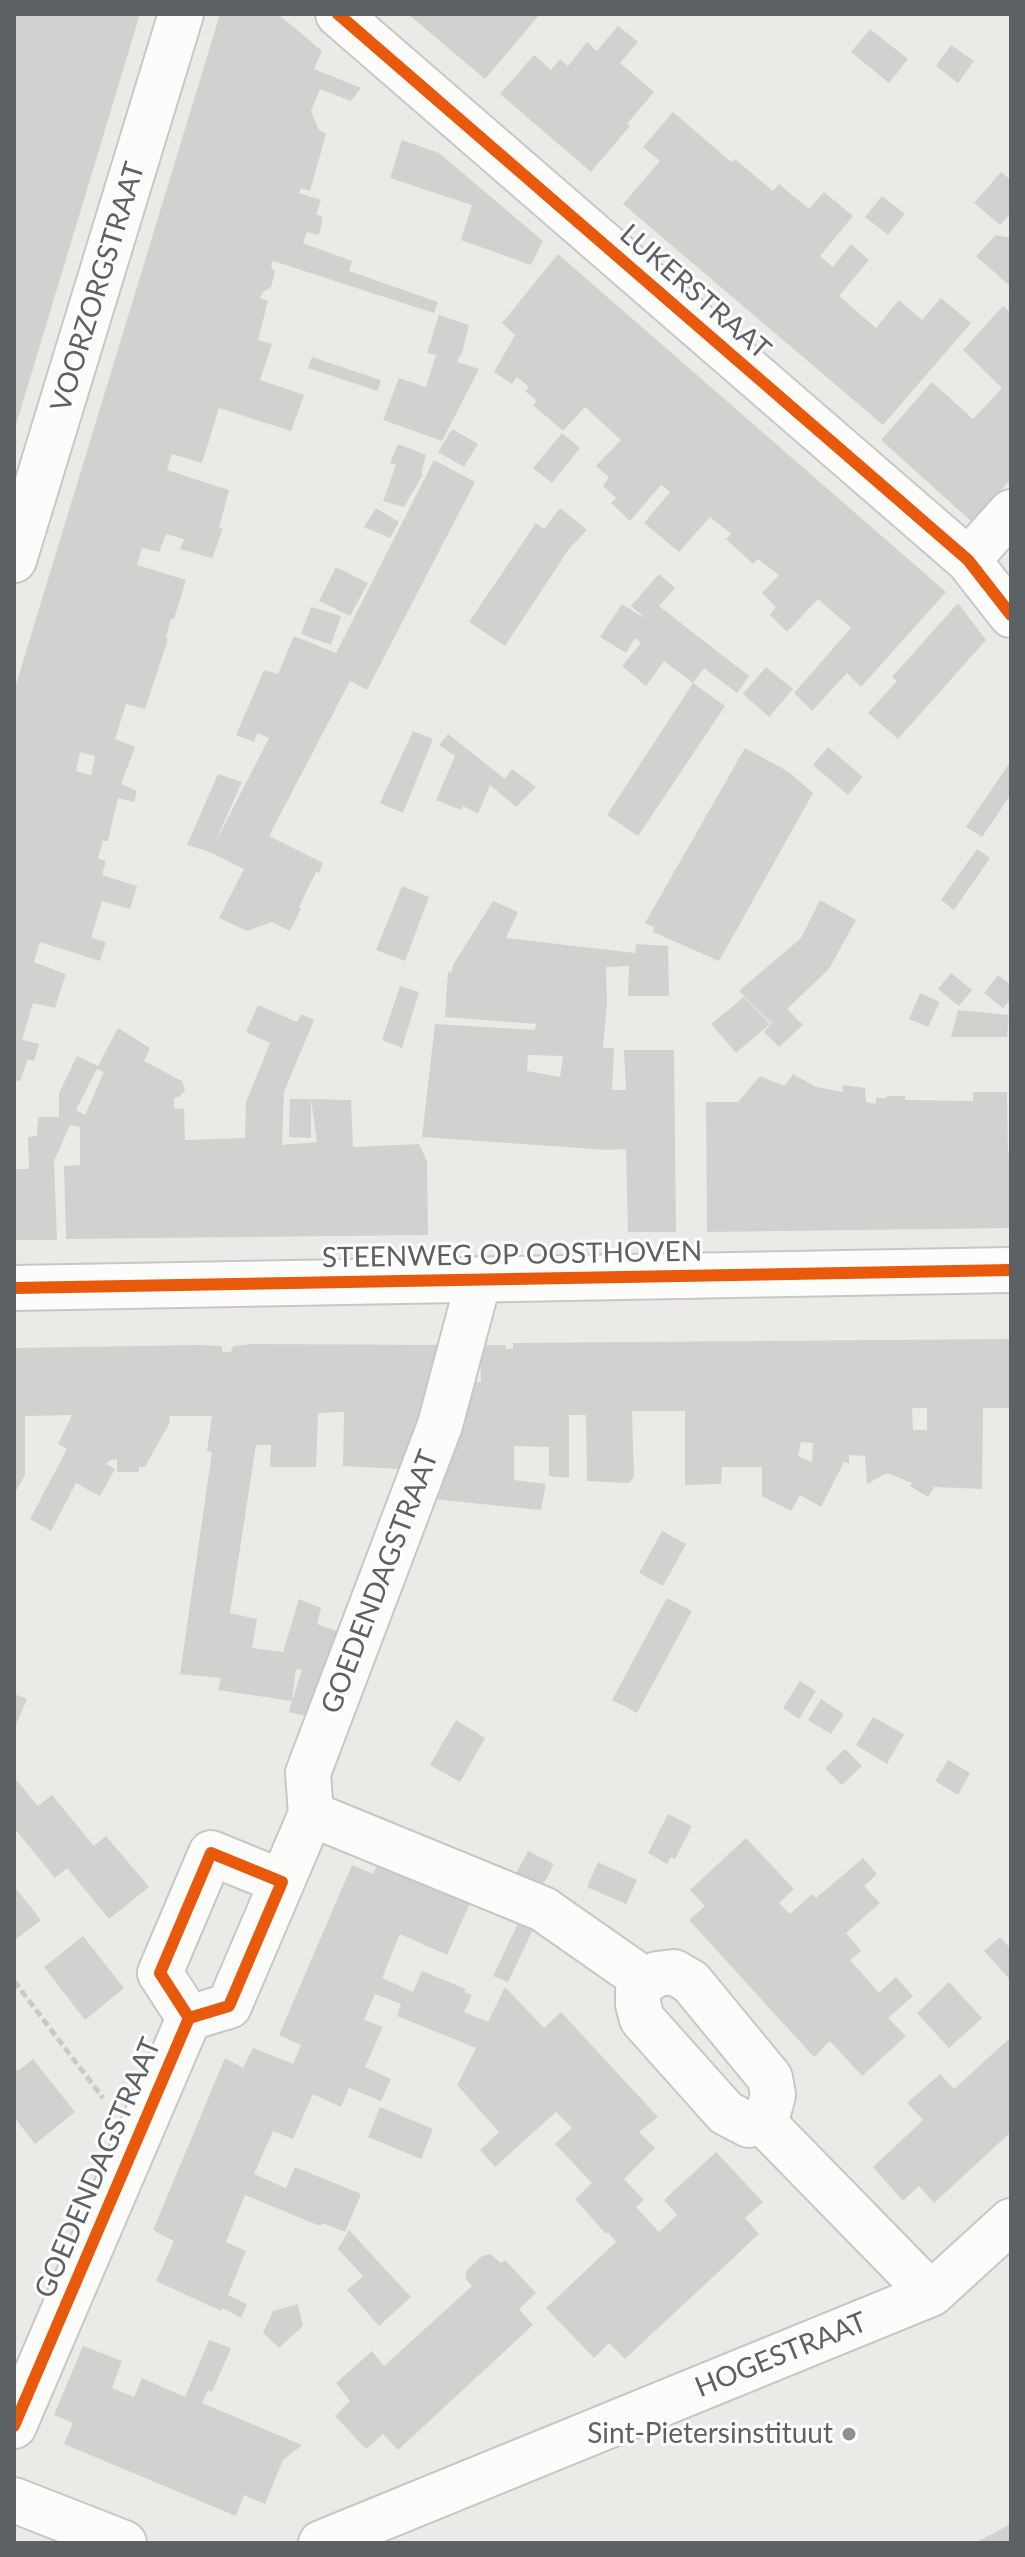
<!DOCTYPE html>
<html>
<head>
<meta charset="utf-8">
<style>
  body { margin:0 }
  #map { position:relative; width:1025px; height:2557px; overflow:hidden; background:#eceae6; font-family:Lato,sans-serif }
  canvas { display:block }
  .frame { position:absolute; inset:0; border:16px solid #5b6165; pointer-events:none }
</style>
</head>
<body>
<div id="map">
<canvas width="1025" height="2557"></canvas>
<div class="frame"></div>
</div>
<script>
const context = document.querySelector('canvas').getContext('2d');
context.lineJoin = 'round';
function fillPath(path, color) {
  context.fillStyle = color;
  context.fill(path, 'evenodd');
}
function toPath(rows) {
  const path = new Path2D();
  for (const r of rows) {
    path.moveTo(r[0], r[1]);
    for (let i = 2; i < r.length; i += 2) path.lineTo(r[i], r[i + 1]);
  }
  return path;
}
function stroke(path, color, width, dash) {
  context.strokeStyle = color;
  context.lineWidth = width;
  context.lineCap = dash ? 'butt' : 'round';
  context.setLineDash(dash || []);
  context.stroke(path);
}
function drawText(font, color, halo, rows, align = 'center') {
  context.font = font + ' Lato,sans-serif';
  context.lineWidth = 6;
  context.setLineDash([]);
  context.textBaseline = 'middle';
  context.strokeStyle = halo;
  context.fillStyle = color;
  for (const [text, x, y, turn = 0] of rows) {
    context.save();
    context.translate(x, y);
    context.rotate((+turn || 0) * Math.PI / 180);
    context.textAlign = isNaN(turn) ? turn : align;
    if (halo) context.strokeText(text, 0, 0);
    context.fillText(text, 0, 0);
    context.restore();
  }
}
fillPath(toPath([
  [14,14,140,14,15,428,14,428],
  [220,14,278,14,322,51,314,69,361,88,351,101,320,89,311,111,319,130,326,134,310,191,301,188,299,193,321,200,316,214,323,217,319,235,307,232,303,243,352,261,349,271,438,302,434,313,273,261,271,266,275,272,271,287,263,292,260,298,268,301,258,340,272,344,260,380,304,395,291,431,219,408,202,463,172,454,167,470,229,490,219,528,223,529,212,558,180,549,184,539,166,534,159,552,142,548,137,565,186,580,174,619,171,618,166,638,168,639,145,709,126,704,115,739,135,747,121,784,137,791,134,802,118,798,108,841,103,841,98,858,106,861,102,875,137,886,130,909,102,901,91,938,106,942,100,961,40,942,34,962,66,974,55,1008,33,1003,22,1040,39,1044,34,1061,28,1059,20,1081,14,1080,14,691],
  [80,752,95,756,91,775,76,771],
  [408,14,540,14,485,79],
  [618,26,638,42,620,63,654,92,627,124,630,126,591,172,500,94,534,55,551,70,560,59,568,66,587,42,597,51],
  [870,29,908,59,889,83,851,52],
  [951,45,974,61,958,83,936,66],
  [673,112,730,161,732,162,735,159,773,191,779,184,809,209,824,192,853,216,820,256,833,267,851,244,869,260,839,296,876,328,899,300,922,320,941,298,971,323,883,425,623,204,660,161,643,147],
  [402,140,439,153,543,241,531,265,461,240,472,205,390,178],
  [1001,172,1011,180,1011,213,1000,225,974,203],
  [882,196,905,214,888,235,865,217],
  [996,235,1011,238,1011,287,976,256],
  [558,254,946,592,861,687,847,673,812,711,794,693,851,628,818,599,787,632,770,615,776,607,762,593,779,575,758,559,753,564,726,539,731,534,710,517,679,552,644,523,670,492,661,485,630,521,611,503,616,498,603,486,609,477,596,466,621,440,585,407,563,431,533,405,537,401,525,391,529,387,517,377,512,384,494,372,515,335,502,323],
  [1003,306,1011,313,1011,479,972,522,881,440,932,382,973,419,1002,388,963,350],
  [439,315,469,325,461,357,460,355,457,362,479,369,442,441,383,420,399,378,426,387,436,355,427,353],
  [312,357,381,380,378,391,308,368],
  [452,429,478,444,464,467,438,452],
  [562,433,580,448,552,483,533,468],
  [398,444,426,455,421,473,423,474,404,507,383,501,396,465,390,463],
  [434,460,475,482,367,690,350,681,269,836,323,863,319,873,316,872,299,907,301,909,290,931,272,922,247,931,219,918,244,869,210,852,187,845,218,774,242,782,213,847,269,738,257,733,254,742,236,735,264,670,278,674,294,636,336,653],
  [376,508,399,522,390,538,364,527],
  [560,508,587,530,569,549,505,646,469,622,536,523,544,529],
  [336,567,368,583,350,616,319,601],
  [659,574,675,588,659,606,749,676,737,693,704,668,693,683,664,661,646,686,622,666,641,643,635,638,626,653,600,637,622,604,646,619,631,606],
  [958,603,986,640,898,739,868,713,897,681,892,677],
  [311,607,341,616,331,645,301,634],
  [766,667,793,689,769,717,743,694],
  [693,683,725,706,638,836,607,815],
  [413,731,433,739,403,813,380,803],
  [448,734,505,779,512,769,536,787,516,807,490,785,478,814,463,806,461,810,436,800,455,756,439,745],
  [828,747,863,777,848,795,813,765],
  [745,748,789,772,813,793,719,961,653,932,654,927,645,923],
  [1011,761,1011,794,982,837,966,827],
  [977,849,990,858,954,910,941,900],
  [402,886,429,897,405,961,376,950],
  [820,900,856,920,829,969,787,1009,803,1025,779,1047,764,1032,773,1022,771,1023,739,991,801,938],
  [493,901,518,912,506,938,635,953,636,944,668,946,669,996,628,996,629,966,606,967,607,1003,603,1048,614,1048,612,1090,626,1090,624,1050,674,1050,676,1232,628,1232,626,1149,608,1150,422,1137,435,1024,535,1030,536,1024,445,1017,448,972,451,973,453,965],
  [528,1055,563,1056,560,1077,527,1071],
  [951,973,972,990,959,1006,938,989],
  [998,975,1011,985,1011,999,1003,1008,984,993],
  [400,986,419,992,402,1048,382,1040],
  [920,993,940,1002,928,1027,909,1019],
  [744,997,770,1024,736,1053,711,1024],
  [258,1005,297,1022,301,1014,314,1020,284,1092,282,1145,317,1142,311,1099,351,1100,353,1147,419,1144,427,1161,428,1235,66,1239,64,1166,80,1165,80,1127,70,1125,54,1161,57,1240,14,1240,14,1169,29,1169,28,1137,37,1136,38,1117,59,1117,59,1093,77,1056,98,1066,118,1028,150,1048,144,1061,182,1081,185,1090,180,1096,174,1098,174,1108,184,1109,185,1140,245,1138,246,1102,270,1043,246,1032],
  [97,1069,104,1072,85,1115,76,1110],
  [958,1010,1009,1015,1007,1037,951,1037],
  [793,1074,816,1087,843,1092,842,1085,865,1088,866,1102,876,1104,876,1098,887,1098,887,1096,905,1096,905,1100,973,1101,973,1092,1007,1092,1008,1153,1011,1153,1011,1228,707,1232,706,1102,738,1102,760,1076,784,1086],
  [290,1099,311,1099,311,1138,289,1137],
  [1011,1339,1011,1408,983,1408,982,1489,934,1487,928,1497,910,1486,912,1483,887,1473,867,1484,865,1456,849,1455,849,1463,844,1462,821,1507,800,1495,791,1511,762,1496,762,1467,722,1467,721,1484,685,1485,685,1411,632,1411,634,1476,629,1483,587,1481,586,1415,569,1415,569,1478,549,1476,549,1447,514,1446,514,1480,546,1484,541,1510,423,1498,467,1381,481,1382,480,1345,506,1345,506,1349,513,1349,513,1343],
  [912,1408,927,1408,927,1430,913,1430],
  [801,1442,813,1443,812,1462,798,1456],
  [253,1344,447,1345,401,1469,343,1466,344,1412,318,1413,316,1467,270,1467,271,1445,256,1445,230,1613,257,1619,252,1648,283,1652,299,1599,321,1608,317,1624,348,1635,315,1718,289,1712,291,1704,302,1670,296,1669,292,1701,218,1690,221,1678,180,1674,212,1452,207,1451,212,1416,169,1416,170,1422,145,1467,139,1467,139,1472,117,1472,117,1459,110,1460,106,1464,115,1469,100,1496,76,1483,51,1531,30,1519,67,1449,58,1444,72,1415,25,1416,25,1475,14,1494,14,1348,200,1345,221,1346,223,1352,231,1352,233,1346],
  [662,1531,686,1544,663,1586,639,1573],
  [667,1598,692,1611,637,1713,612,1700],
  [800,1681,816,1691,799,1719,783,1708],
  [14,1694,27,1699,14,1729],
  [821,1699,844,1714,831,1734,808,1720],
  [873,1717,904,1734,887,1764,856,1745],
  [456,1720,485,1738,460,1782,430,1765],
  [845,1749,862,1766,842,1785,825,1768],
  [948,1760,970,1773,958,1795,935,1781],
  [14,1777,38,1806,52,1795,94,1846,106,1836,149,1887,109,1919,67,1868,55,1878,14,1828],
  [668,1814,692,1826,675,1859,671,1857,667,1864,648,1853],
  [746,1838,794,1889,779,1903,790,1914,812,1894,816,1898,863,1858,877,1874,864,1886,880,1903,846,1933,861,1951,850,1960,879,1993,896,1977,913,1996,888,2018,906,2036,862,2076,830,2041,814,2057,689,1920,705,1906,690,1890],
  [528,1851,554,1864,541,1889,515,1875],
  [383,1853,474,1894,447,1955,400,1934,382,1978,413,1992,422,1971,466,1989,464,1992,472,1995,464,2012,488,2022,505,1987,544,2028,561,2012,658,2117,639,2132,655,2148,624,2179,644,2200,636,2207,659,2232,677,2215,664,2200,716,2152,763,2202,745,2218,759,2234,625,2359,609,2343,594,2358,546,2308,616,2242,608,2232,606,2234,575,2199,592,2183,555,2144,572,2128,556,2112,495,2167,480,2150,499,2132,457,2085,476,2048,397,2016,401,2004,375,1994,364,2020,383,2027,365,2067,391,2079,381,2101,349,2088,341,2107,313,2094,293,2139,273,2131,254,2174,286,2188,295,2167,361,2194,345,2232,322,2223,320,2226,245,2195,226,2242,246,2251,228,2295,247,2304,241,2318,223,2308,221,2311,156,2281,174,2241,153,2230,225,2058,243,2068,253,2048,293,2064,301,2045,279,2035,352,1865,373,1874],
  [598,1862,637,1880,626,1904,587,1887],
  [14,1886,41,1920,14,1941],
  [523,1913,538,1919,508,1982,493,1976],
  [83,1936,124,1988,85,2020,44,1967],
  [1000,1937,1011,1949,1011,1981,984,1951],
  [949,1982,982,2018,949,2048,917,2013],
  [1011,2037,1011,2132,934,2203,919,2186,903,2201,873,2167,923,2120,907,2103,940,2074,954,2089],
  [33,2059,75,2112,35,2144,14,2117,14,2066,18,2071],
  [380,2107,433,2129,421,2159,368,2137],
  [349,2230,411,2297,379,2326,347,2290,363,2276,338,2249],
  [490,2254,501,2263,505,2260,536,2293,519,2309,533,2325,398,2450,383,2434,366,2449,335,2416,350,2401,336,2383,372,2351,384,2366,472,2286,466,2279,466,2271,482,2256],
  [298,2304,303,2326,279,2348,263,2333,273,2311],
  [209,2340,231,2348,212,2392,208,2390,202,2403,302,2445,283,2460,265,2504,244,2495,236,2516,64,2444,73,2423,54,2415,83,2346,122,2361,112,2388,134,2397,142,2378,185,2397],
  [1011,2524,1011,2543,974,2543]
]), '#d3d1cf');
const minor = toPath([
  [338,14,968,560,1011,615],
  [14,560,181,14],
  [968,560,1011,512],
  [14,1288,1011,1270],
  [311,1814,543,1909,646,1981],
  [282,1882,311,1814,308,1773,440,1425,479,1279],
  [762,2121,749,2125,726,2113,642,2019,638,2004,638,1991,646,1981,657,1974,674,1972,691,1982,770,2078,773,2095,769,2110,762,2121,931,2294],
  [14,2426,189,2018,229,2006,282,1882,211,1853,160,1973,189,2018],
  [14,2500,124,2543],
  [321,2543,931,2294,1011,2221]
]);
stroke(minor, '#c7c7c7', 48);
stroke(toPath([
  [14,1981,103,2098]
]), '#c6ccc8', 5, [8, 4]);
stroke(minor, '#fcfcfb', 44);
stroke(toPath([
  [338,14,968,560,1011,615],
  [14,1288,1011,1270],
  [14,2426,189,2018,229,2006,282,1882,211,1853,160,1973,189,2018]
]), '#e8590c', 12);
for (const [x, y, r, color] of [
  [849,2434,8,"#8e9192"]
]) {
  const dot = new Path2D();
  dot.arc(x, y, r, 0, 2 * Math.PI);
  context.fillStyle = color;
  context.fill(dot);
  stroke(dot, '#fff', 3);
}
drawText('28px', '#5b6165', '#fff', [
  ["VOORZORGSTRAAT",98,287,-73],
  ["LUKERSTRAAT",695,292,41],
  ["STEENWEG OP OOSTHOVEN",512,1255,-1],
  ["GOEDENDAGSTRAAT",380,1582,-69],
  ["GOEDENDAGSTRAAT",98,2168,-67],
  ["HOGESTRAAT",781,2355,-22]
]);
drawText('28px', '#5b6165', '#fff', [
  ["Sint-Pietersinstituut",833,2434]
], 'right');
</script>
</body>
</html>
